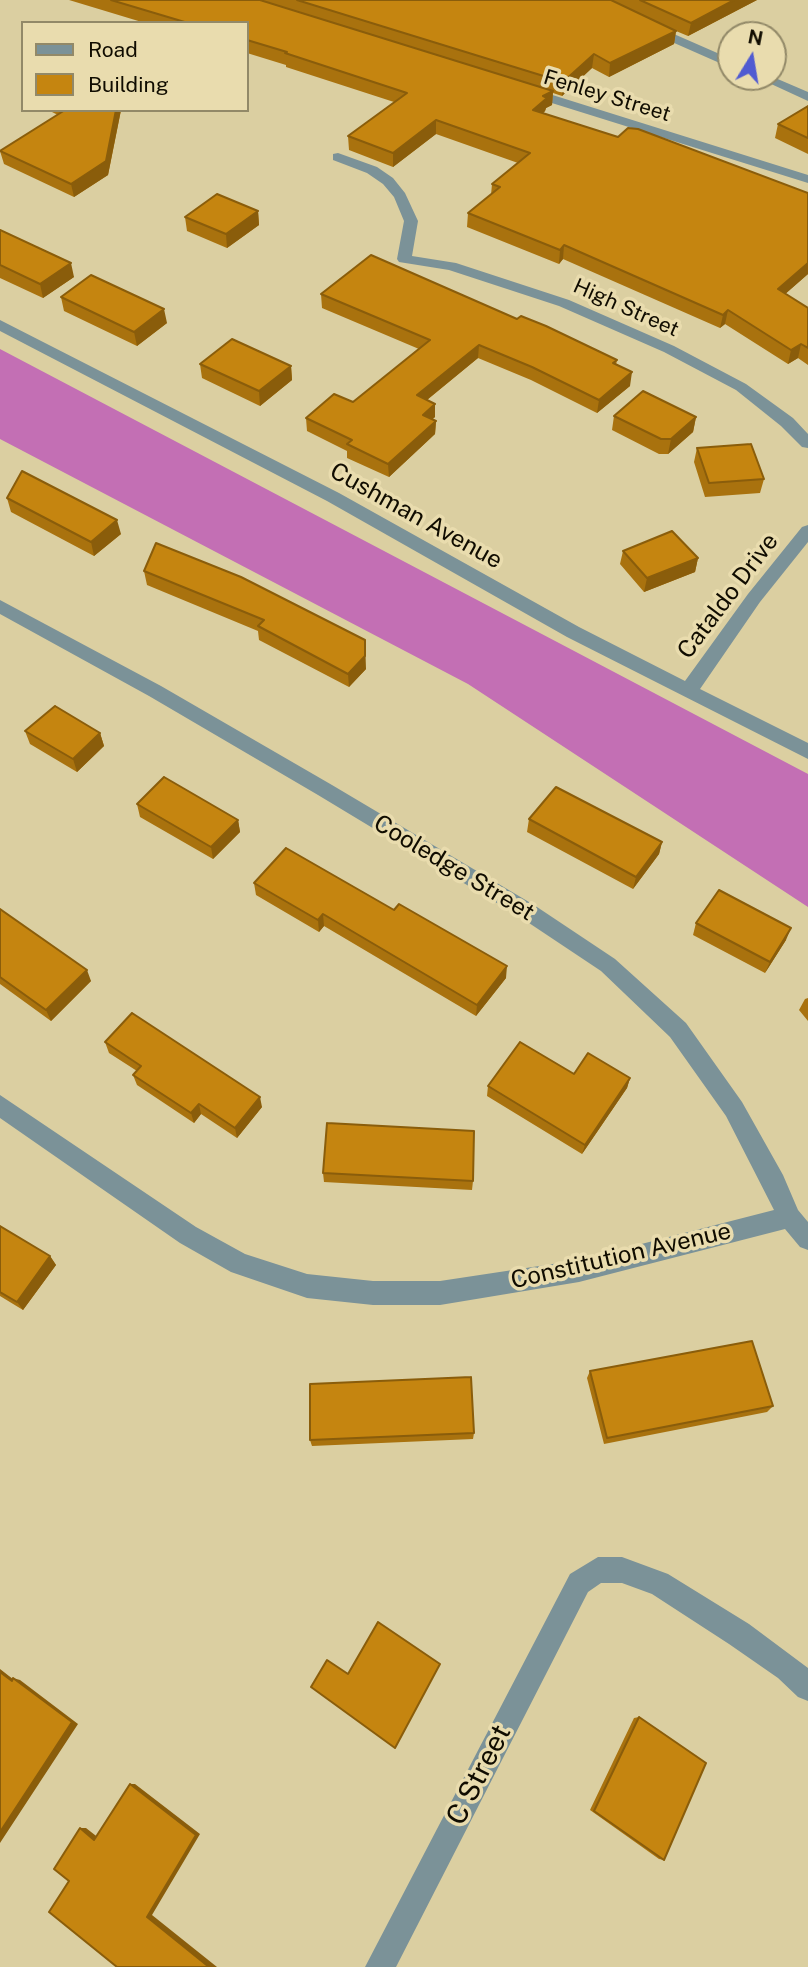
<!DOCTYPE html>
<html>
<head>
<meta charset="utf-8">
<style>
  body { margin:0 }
  #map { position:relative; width:808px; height:1967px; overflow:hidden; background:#dbcfa1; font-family:"Public Sans",sans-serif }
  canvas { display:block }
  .legend { position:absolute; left:21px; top:21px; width:228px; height:91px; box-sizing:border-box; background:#e9dcae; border:2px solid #928968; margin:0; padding:9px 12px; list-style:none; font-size:21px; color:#100c00 }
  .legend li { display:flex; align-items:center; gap:14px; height:35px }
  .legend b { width:35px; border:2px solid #928968 }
  .north { position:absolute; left:717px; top:21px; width:70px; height:70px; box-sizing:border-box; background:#e9dcae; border:2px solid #928968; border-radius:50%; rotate:11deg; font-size:19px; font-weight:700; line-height:28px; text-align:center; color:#100c00 }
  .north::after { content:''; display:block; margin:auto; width:24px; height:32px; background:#505bd1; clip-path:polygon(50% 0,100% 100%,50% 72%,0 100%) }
</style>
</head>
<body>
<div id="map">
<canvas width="808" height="1967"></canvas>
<ul class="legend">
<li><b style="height:9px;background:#7b9298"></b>Road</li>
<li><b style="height:19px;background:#c58510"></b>Building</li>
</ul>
<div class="north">N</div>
</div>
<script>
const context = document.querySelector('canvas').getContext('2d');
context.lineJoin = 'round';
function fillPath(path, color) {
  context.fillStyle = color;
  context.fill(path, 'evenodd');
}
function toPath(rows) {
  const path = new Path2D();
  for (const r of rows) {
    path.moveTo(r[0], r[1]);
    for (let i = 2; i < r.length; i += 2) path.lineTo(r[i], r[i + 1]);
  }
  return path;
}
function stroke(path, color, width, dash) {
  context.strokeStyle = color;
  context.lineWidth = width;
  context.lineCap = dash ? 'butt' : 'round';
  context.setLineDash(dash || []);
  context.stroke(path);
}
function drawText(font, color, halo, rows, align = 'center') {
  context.font = font + ' "Public Sans",sans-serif';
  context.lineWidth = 7;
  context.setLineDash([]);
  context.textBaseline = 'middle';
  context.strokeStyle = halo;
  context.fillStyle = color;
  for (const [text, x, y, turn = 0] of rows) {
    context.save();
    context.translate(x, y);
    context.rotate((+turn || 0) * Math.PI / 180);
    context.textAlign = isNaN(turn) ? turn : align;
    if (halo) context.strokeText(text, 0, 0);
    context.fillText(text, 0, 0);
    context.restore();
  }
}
fillPath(toPath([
  [0,349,808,774,808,907,468,684,0,439]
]), '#c36fb4');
fillPath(toPath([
  [651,24,731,59,731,68,647,31,647,25,651,24],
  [756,77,773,77,808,92,808,101,756,77],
  [527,87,808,175,808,183,523,94,521,91,527,87],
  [338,153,377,167,393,178,405,193,418,221,412,256,456,263,569,300,674,346,746,384,793,418,808,434,808,448,802,447,781,426,736,390,664,352,559,306,449,270,399,262,397,259,404,221,394,197,383,184,367,173,333,160,333,154,338,153],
  [0,320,339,493,579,627,685,681,748,594,802,527,808,525,808,542,760,602,700,689,808,743,808,759,567,637,327,501,0,331,0,320],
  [0,600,161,686,332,785,534,905,615,959,686,1023,742,1102,783,1175,798,1210,808,1222,808,1250,800,1247,785,1229,579,1282,440,1305,373,1305,307,1298,231,1272,180,1243,0,1118,0,1095,196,1227,245,1254,307,1274,373,1281,440,1281,579,1260,774,1210,726,1116,670,1037,601,971,520,917,318,795,149,696,0,614,0,600],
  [598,1557,622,1557,668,1574,749,1624,808,1668,808,1701,798,1697,778,1678,729,1644,652,1594,622,1583,601,1583,588,1592,396,1967,365,1967,570,1574,598,1557]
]), '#7b9298');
fillPath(toPath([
  [69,0,757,0,688,36,676,31,674,44,609,77,592,68,562,96,553,93,552,105,546,108,545,111,543,113,808,274,785,294,808,308,808,365,798,358,788,364,725,324,720,328,563,259,559,264,467,227,468,213,491,195,492,184,518,163,436,134,393,167,349,150,348,136,394,102,286,67,286,65,247,53,247,23,145,23],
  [808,106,808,154,775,138,778,124],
  [48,110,121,110,108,175,74,197,4,164,0,151,58,115],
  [258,211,259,225,227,248,187,231,185,217],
  [0,230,74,277,43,298,0,278],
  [321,294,517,319,617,360,616,365,630,386,597,413,531,380,478,358,427,400,435,404,435,417,432,419,436,421,435,434,389,477,347,458,347,451,307,431,306,418,353,402,419,349,322,308],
  [61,297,167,323,137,346,64,311],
  [200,364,291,366,292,380,260,406,202,378],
  [614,416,696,417,693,432,668,454,659,454,612,430],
  [697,448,764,479,760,493,705,497,694,462],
  [7,498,121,534,94,556,11,512],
  [156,543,366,669,349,687,259,640,258,631,147,585,144,571],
  [623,551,698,558,695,572,644,592,620,564],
  [25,731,100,733,104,746,77,772,30,744],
  [137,804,238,820,240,832,213,859,140,817],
  [529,819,662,842,659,854,633,889,527,832],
  [254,883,394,910,506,978,476,1016,324,926,319,932,256,895],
  [0,909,91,981,51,1021,0,984],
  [696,923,786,940,765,973,693,935],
  [808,998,808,1021,799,1010,805,999],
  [105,1042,262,1107,237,1138,201,1114,194,1123,137,1085,133,1075,137,1071,109,1053],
  [574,1074,630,1078,627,1088,582,1154,487,1096,488,1086],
  [323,1173,473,1181,472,1190,324,1182],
  [0,1226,50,1256,56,1265,23,1310,0,1296],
  [590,1371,773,1406,767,1412,604,1444,587,1378],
  [474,1433,473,1439,312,1446,310,1440],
  [639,1717,664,1860,659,1859,590,1810,634,1718]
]), '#a9720e');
fillPath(toPath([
  [734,0,757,0,688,36,691,23],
  [676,31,674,44,609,77,610,63],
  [594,54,592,68,562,96,563,82],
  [553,91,552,105,546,108,545,111,532,124,533,110,543,96],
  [116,110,121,110,108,175,74,197,71,184],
  [436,120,436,134,393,167,393,153],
  [258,211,259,225,227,248,226,234],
  [564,245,563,259,559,264,560,250],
  [71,263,74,277,43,298,40,284],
  [808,263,808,274,775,303,778,289],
  [164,309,167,323,137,346,134,332],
  [728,310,725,324,720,328,723,315],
  [801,344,798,358,788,364,791,350],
  [479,345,478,358,417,408,417,395],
  [291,366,292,380,260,406,259,391],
  [632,372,630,386,597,413,599,400],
  [435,404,435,417,422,428,423,415],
  [696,417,693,432,668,454,671,439],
  [436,421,435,434,389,477,388,464],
  [117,520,121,534,94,556,91,542],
  [698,558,695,572,644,592,647,578],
  [365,640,366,669,349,687,348,674],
  [100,733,104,746,77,772,73,759],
  [238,820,240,832,213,859,211,847],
  [662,842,659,854,633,889,636,877],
  [323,914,324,926,319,932,318,920],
  [791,928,786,940,765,973,770,962],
  [507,966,506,978,476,1016,477,1005],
  [87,970,91,981,51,1021,46,1010],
  [630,1078,627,1088,582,1154,585,1145],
  [260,1097,262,1107,237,1138,235,1128],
  [199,1104,201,1114,194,1123,191,1113],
  [50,1256,56,1265,23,1310,17,1302],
  [0,1669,18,1683,12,1681,0,1672],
  [13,1678,20,1680,78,1724,0,1843,0,1832],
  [130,1784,135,1784,200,1834,152,1915,217,1967,209,1967,147,1917],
  [80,1828,86,1828,100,1839,94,1840]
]), '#8a5d0b');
const building = toPath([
  [111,0,260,0,553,91,543,96,547,98,533,110,618,137,628,128,638,129,808,193,808,263,778,289,808,308,808,348,801,344,791,350,728,310,723,315,564,245,560,250,468,213,500,187,492,184,530,153,436,120,393,153,348,136,407,93,285,53,287,52,247,40,247,23,188,23,111,0],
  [297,0,611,0,676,31,610,63,594,54,563,82,297,0],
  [640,0,734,0,691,23,640,0],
  [808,106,808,138,778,124,808,106],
  [65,110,116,110,106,161,71,184,0,151,65,110],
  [217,194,258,211,226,234,185,217,217,194],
  [0,230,71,263,40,284,0,265,0,230],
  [371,255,517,319,521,316,546,326,617,360,613,363,632,372,599,400,532,367,479,345,417,395,435,404,423,415,436,421,388,464,347,444,352,440,306,418,334,394,353,402,430,340,321,294,371,255],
  [91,275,164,309,134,332,61,297,91,275],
  [232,339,291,366,259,391,200,364,232,339],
  [643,391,696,417,671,439,661,439,614,416,643,391],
  [751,444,764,479,709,483,697,448,751,444],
  [22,471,117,520,91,542,7,498,22,471],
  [672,531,698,558,647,578,623,551,672,531],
  [156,543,241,577,365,640,365,656,348,674,258,626,264,620,144,571,156,543],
  [55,706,100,733,73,759,25,731,55,706],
  [164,777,238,820,211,847,137,804,164,777],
  [556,787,662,842,636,877,529,819,556,787],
  [286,848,394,910,399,904,507,966,477,1005,323,914,318,920,254,883,286,848],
  [719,890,791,928,770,962,696,923,719,890],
  [0,909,87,970,46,1010,0,977,0,909],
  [132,1013,260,1097,235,1128,199,1104,191,1113,133,1075,141,1066,105,1042,132,1013],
  [520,1042,574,1074,588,1053,630,1078,585,1145,488,1086,520,1042],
  [327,1123,474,1131,473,1181,323,1173,327,1123],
  [0,1226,50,1256,17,1302,0,1292,0,1226],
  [752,1341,773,1406,607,1438,590,1371,752,1341],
  [471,1377,474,1433,310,1440,310,1384,471,1377],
  [378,1622,440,1664,395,1748,311,1687,327,1660,348,1674,378,1622],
  [0,1672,12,1681,13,1678,72,1722,0,1832,0,1672],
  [639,1717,706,1763,664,1860,594,1811,639,1717],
  [130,1784,196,1835,147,1917,209,1967,117,1967,49,1912,69,1881,54,1869,80,1828,94,1840,130,1784]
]);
fillPath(building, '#c58510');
stroke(building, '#8a5d0b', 2);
drawText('21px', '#100c00', '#e9dcae', [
  ["Fenley Street",607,96,17],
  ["High Street",626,308,24]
]);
drawText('24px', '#100c00', '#e9dcae', [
  ["Cushman Avenue",416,516,29],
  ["Cataldo Drive",728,596,-53],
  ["Cooledge Street",454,868,31],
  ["Constitution Avenue",621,1256,-13]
]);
drawText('28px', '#100c00', '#e9dcae', [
  ["C Street",479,1775,-63]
]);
</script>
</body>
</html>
